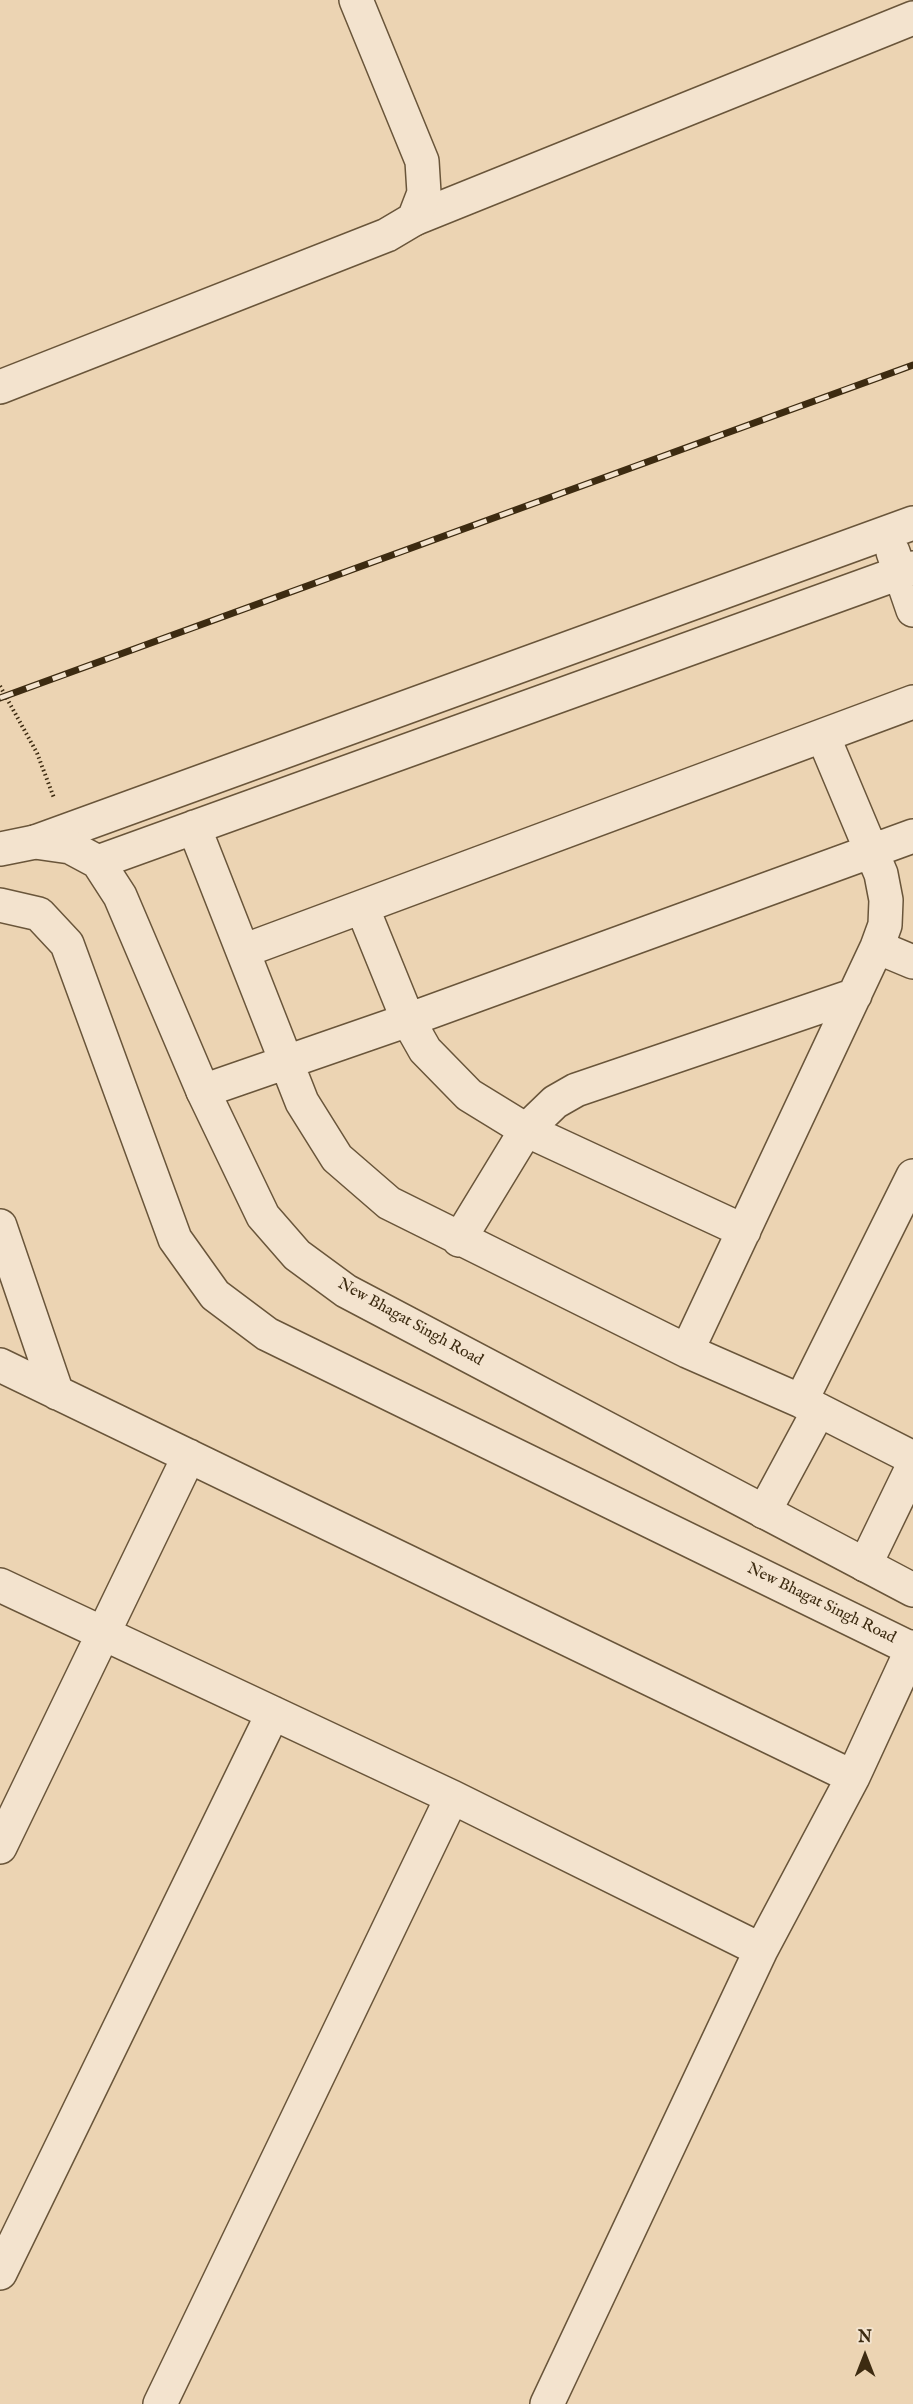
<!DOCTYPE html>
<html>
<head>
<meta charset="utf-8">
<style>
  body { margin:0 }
  #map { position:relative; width:913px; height:2404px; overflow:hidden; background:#ecd4b3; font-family:"IM FELL English",serif }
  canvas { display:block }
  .north { position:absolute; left:835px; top:2326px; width:60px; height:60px; -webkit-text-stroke:4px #f3e3ce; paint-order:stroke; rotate:0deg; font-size:16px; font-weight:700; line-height:24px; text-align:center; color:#3d2b11 }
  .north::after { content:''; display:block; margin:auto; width:21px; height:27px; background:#3d2b11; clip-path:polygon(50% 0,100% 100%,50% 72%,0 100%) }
</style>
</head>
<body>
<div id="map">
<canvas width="913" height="2404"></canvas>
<div class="north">N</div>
</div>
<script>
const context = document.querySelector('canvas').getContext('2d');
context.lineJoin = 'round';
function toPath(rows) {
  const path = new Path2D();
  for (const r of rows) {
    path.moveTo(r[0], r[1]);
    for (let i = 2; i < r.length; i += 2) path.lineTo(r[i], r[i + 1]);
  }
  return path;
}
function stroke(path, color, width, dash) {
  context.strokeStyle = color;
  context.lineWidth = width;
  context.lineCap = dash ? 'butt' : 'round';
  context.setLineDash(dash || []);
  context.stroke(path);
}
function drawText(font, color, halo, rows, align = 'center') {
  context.font = font + ' "IM FELL English",serif';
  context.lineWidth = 5;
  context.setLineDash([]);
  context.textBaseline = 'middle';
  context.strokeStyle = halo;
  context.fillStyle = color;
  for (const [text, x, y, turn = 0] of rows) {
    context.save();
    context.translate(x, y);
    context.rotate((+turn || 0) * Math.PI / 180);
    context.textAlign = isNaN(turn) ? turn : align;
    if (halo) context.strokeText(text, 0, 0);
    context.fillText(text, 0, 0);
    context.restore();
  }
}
const minor = toPath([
  [414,219,913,18],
  [893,552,913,610],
  [194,827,302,1102,337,1158,389,1203,687,1351,801,1401,913,1458],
  [35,842,913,523],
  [98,862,913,568],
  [362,907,408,1020,425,1050,469,1095,526,1130,744,1231],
  [877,947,913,962],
  [243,951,913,702],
  [203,1091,408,1020,913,836],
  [0,1226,57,1393],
  [459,1240,526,1130,555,1102,576,1090,855,995],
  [687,1351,877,947,885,925,886,900,881,874,823,736],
  [0,1365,853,1777],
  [801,1401,913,1176],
  [764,1512,819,1410],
  [865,1565,913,1466],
  [0,1585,452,1797,761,1950],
  [0,1847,189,1456],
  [0,2273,273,1713],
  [160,2404,452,1797],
  [547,2404,761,1950,853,1777,913,1647]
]);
const tertiary = toPath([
  [0,387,387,235,414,219,424,193,422,161,356,0],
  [0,849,35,842,70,847,98,862,120,896,203,1091,263,1216,297,1255,346,1291,913,1590],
  [0,905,39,914,67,944,175,1239,215,1295,267,1334,912,1649]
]);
stroke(minor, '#69553a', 36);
stroke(tertiary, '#69553a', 36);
stroke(toPath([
  [0,686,37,753,54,798]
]), '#3d2b11', 4, [1.5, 3]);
stroke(minor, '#f3e3ce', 33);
stroke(tertiary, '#f3e3ce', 33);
const rail = toPath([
  [0,698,913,365]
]);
stroke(rail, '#3d2b11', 7);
stroke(rail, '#f3e3ce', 4.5, [14]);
drawText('16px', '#3d2b11', '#f3e3ce', [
  ["New Bhagat Singh Road",410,1323,29],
  ["New Bhagat Singh Road",821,1604,26]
]);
</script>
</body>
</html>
